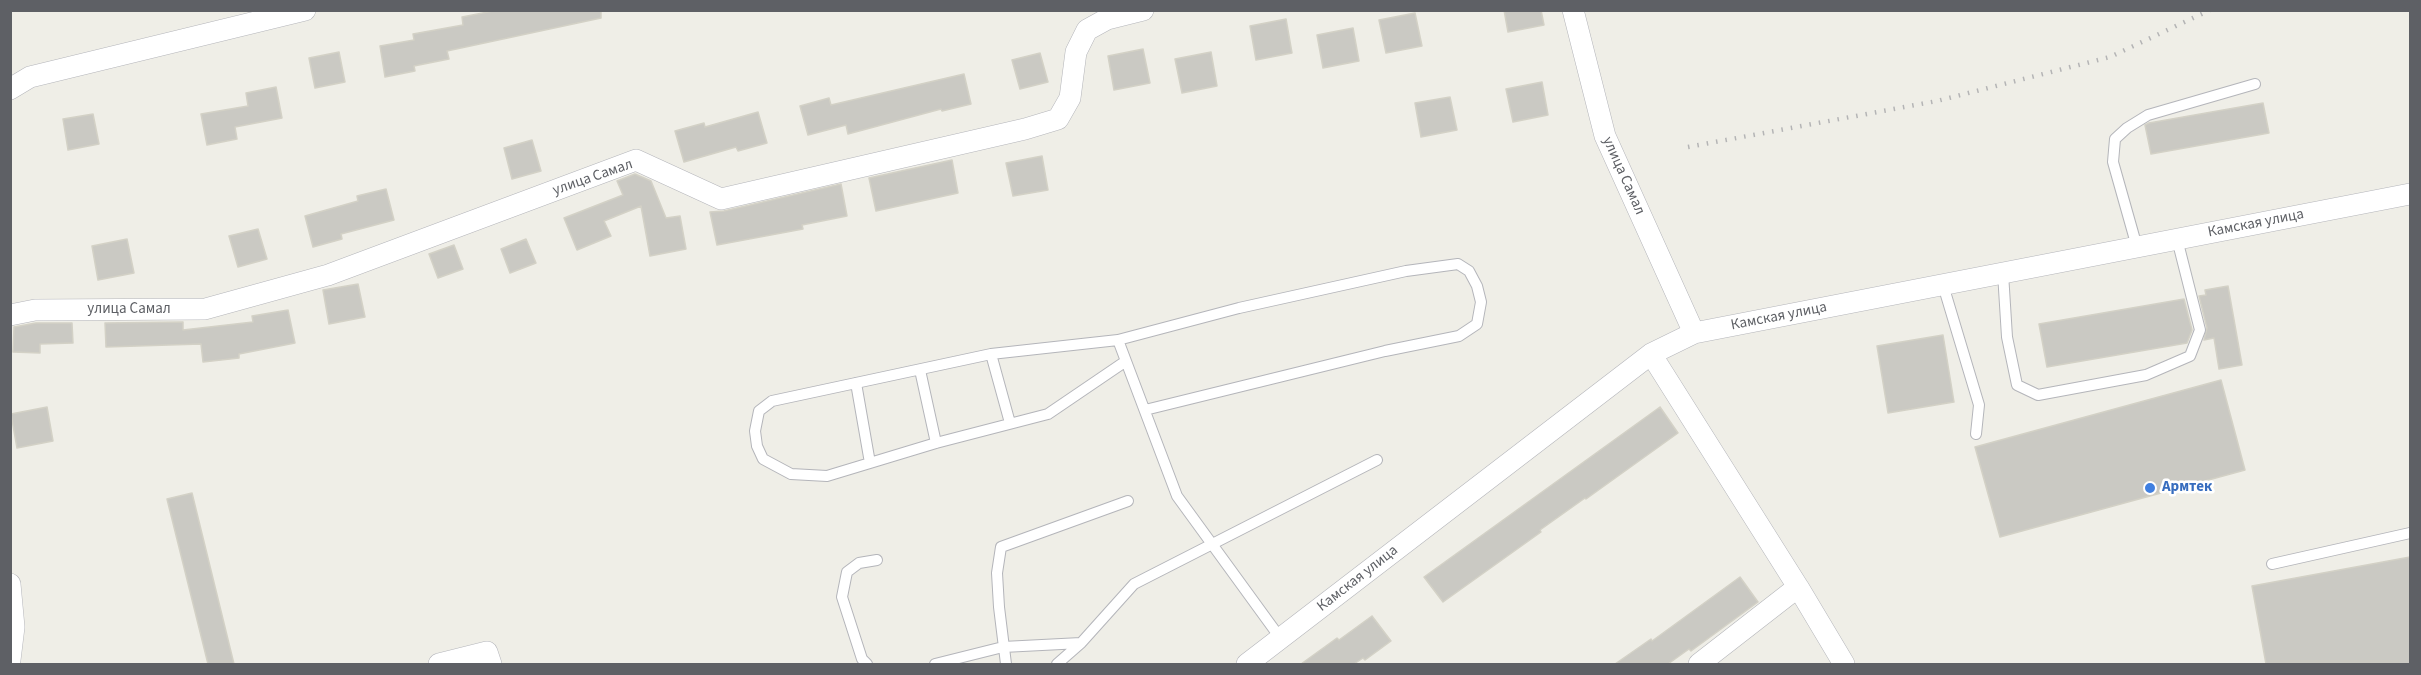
<!DOCTYPE html>
<html>
<head>
<meta charset="utf-8">
<style>
  body { margin:0 }
  #map { position:relative; width:2421px; height:675px; overflow:hidden; background:#efeee7; font-family:"Source Sans 3",sans-serif }
  canvas { display:block }
  .frame { position:absolute; inset:0; border:12px solid #5e6065; pointer-events:none }
</style>
</head>
<body>
<div id="map">
<canvas width="2421" height="675"></canvas>
<div class="frame"></div>
</div>
<script>
const context = document.querySelector('canvas').getContext('2d');
context.lineJoin = 'round';
function fillPath(path, color) {
  context.fillStyle = color;
  context.fill(path, 'evenodd');
}
function toPath(rows) {
  const path = new Path2D();
  for (const r of rows) {
    path.moveTo(r[0], r[1]);
    for (let i = 2; i < r.length; i += 2) path.lineTo(r[i], r[i + 1]);
  }
  return path;
}
function stroke(path, color, width, dash) {
  context.strokeStyle = color;
  context.lineWidth = width;
  context.lineCap = dash ? 'butt' : 'round';
  context.setLineDash(dash || []);
  context.stroke(path);
}
function drawText(font, color, halo, rows, align = 'center') {
  context.font = font + ' "Source Sans 3",sans-serif';
  context.lineWidth = 5;
  context.setLineDash([]);
  context.textBaseline = 'middle';
  context.strokeStyle = halo;
  context.fillStyle = color;
  for (const [text, x, y, turn = 0] of rows) {
    context.save();
    context.translate(x, y);
    context.rotate((+turn || 0) * Math.PI / 180);
    context.textAlign = isNaN(turn) ? turn : align;
    if (halo) context.strokeText(text, 0, 0);
    context.fillText(text, 0, 0);
    context.restore();
  }
}
const building = toPath([
  [498,10,601,10,601,18,447,51,449,59,414,66,415,71,385,77,380,46,414,40,413,34,463,25,462,17,498,10],
  [1504,10,1541,10,1544,25,1508,32,1504,10],
  [1415,13,1422,46,1386,53,1379,20,1415,13],
  [1286,19,1292,53,1256,60,1250,26,1286,19],
  [1353,28,1359,61,1323,68,1317,35,1353,28],
  [1143,49,1150,83,1114,90,1108,56,1143,49],
  [339,52,345,82,315,88,309,58,339,52],
  [1211,52,1217,86,1182,93,1175,59,1211,52],
  [1040,53,1048,82,1020,89,1012,60,1040,53],
  [964,74,971,104,942,111,941,109,848,134,846,125,808,135,800,106,829,98,831,105,964,74],
  [1542,82,1548,115,1513,122,1506,89,1542,82],
  [276,87,282,118,235,127,237,139,207,145,201,114,248,106,246,93,276,87],
  [1450,97,1457,130,1421,137,1415,103,1450,97],
  [2263,103,2269,133,2151,154,2145,125,2149,123,2263,103],
  [758,112,767,143,738,151,736,147,684,162,675,131,704,123,705,127,758,112],
  [93,114,99,144,68,150,63,119,93,114],
  [532,140,541,171,512,179,504,148,532,140],
  [1042,156,1048,190,1013,196,1006,163,1042,156],
  [952,160,958,193,876,211,869,178,952,160],
  [635,174,651,181,666,218,680,216,686,249,650,256,641,206,604,221,611,236,577,250,564,218,623,195,617,181,635,174],
  [841,184,847,216,802,225,803,229,717,245,710,212,724,211,841,184],
  [386,189,394,220,341,234,342,239,313,247,305,216,358,201,357,196,386,189],
  [258,229,267,259,238,267,229,236,258,229],
  [127,239,134,273,98,280,92,246,127,239],
  [526,239,536,263,510,273,501,249,526,239],
  [454,245,463,269,438,278,429,254,454,245],
  [358,284,365,317,329,324,323,290,358,284],
  [2228,286,2242,365,2219,369,2214,338,2204,340,2207,328,2199,296,2206,295,2205,290,2228,286],
  [2184,299,2192,330,2187,343,2047,367,2039,324,2184,299],
  [288,310,295,343,239,354,239,358,203,362,201,344,106,347,105,323,183,322,183,330,253,322,252,316,288,310],
  [36,323,72,323,73,343,40,344,40,353,13,352,14,327,36,323],
  [1943,335,1954,402,1888,413,1877,346,1943,335],
  [2221,380,2245,470,2000,537,1975,447,2221,380],
  [47,407,53,441,17,448,11,414,47,407],
  [1660,407,1678,433,1586,499,1585,498,1540,530,1541,532,1443,602,1424,577,1660,407],
  [192,493,234,664,208,664,167,499,192,493],
  [2410,557,2410,664,2266,664,2252,586,2410,557],
  [1740,577,1758,602,1691,651,1689,649,1668,664,1615,664,1651,639,1652,641,1740,577],
  [1372,616,1391,641,1365,660,1363,658,1354,664,1301,664,1337,638,1339,640,1372,616]
]);
fillPath(building, '#cac9c3');
stroke(building, '#d3d1c6', 1.5);
const service = toPath([
  [2137,247,2113,162,2115,139,2127,128,2148,115,2255,84],
  [2003,273,2007,337,2017,385,2038,395,2146,375,2190,356,2200,330,2177,239],
  [1943,285,1979,405,1976,434],
  [1118,340,1239,308,1406,271,1458,264,1469,271,1477,286,1481,302,1477,324,1459,336,1385,351,1145,410],
  [991,354,1010,423],
  [1126,361,1048,414,936,443,827,476,791,474,763,459,757,446,755,431,759,411,772,401,991,354,1118,340,1177,496,1281,639],
  [920,370,936,443],
  [856,383,870,463],
  [2272,564,2410,533],
  [867,664,862,659,842,597,847,572,859,563,877,560],
  [935,664,1003,647,1081,643],
  [1006,664,999,607,997,573,1001,547,1128,501],
  [1057,664,1081,643,1134,584,1377,460]
]);
const minor = toPath([
  [1573,10,1605,136,1694,333],
  [10,89,30,77,305,10],
  [10,315,35,310,205,309,328,275,636,160,721,199,1025,129,1058,119,1070,98,1076,52,1087,30,1107,19,1143,10],
  [1651,354,1798,587,1844,664],
  [10,584,14,627,10,660],
  [439,664,487,652,491,664],
  [1247,664,1651,354,1694,333,2410,194],
  [1699,664,1798,587]
]);
stroke(service, '#b4b5ba', 12);
stroke(minor, '#b4b5ba', 22);
stroke(service, '#fff', 10);
stroke(minor, '#fff', 21);
stroke(toPath([
  [1688,147,1937,101,2110,57,2210,10]
]), '#b4b4b5', 4.5, [1.5, 8]);
for (const [x, y, r, color] of [
  [2150,488,6,"#3f7fe0"]
]) {
  const dot = new Path2D();
  dot.arc(x, y, r, 0, 2 * Math.PI);
  context.fillStyle = color;
  context.fill(dot);
  stroke(dot, '#fff', 2);
}
drawText('15px', '#5e6065', '#fff', [
  ["улица Самал",1623,176,66],
  ["улица Самал",593,178,-19],
  ["Камская улица",2256,224,-11],
  ["улица Самал",129,310],
  ["Камская улица",1779,317,-11],
  ["Камская улица",1358,579,-38]
]);
drawText('bold 15px', '#366cbe', '#fff', [
  ["Армтек",2162,488]
], 'left');
</script>
</body>
</html>
